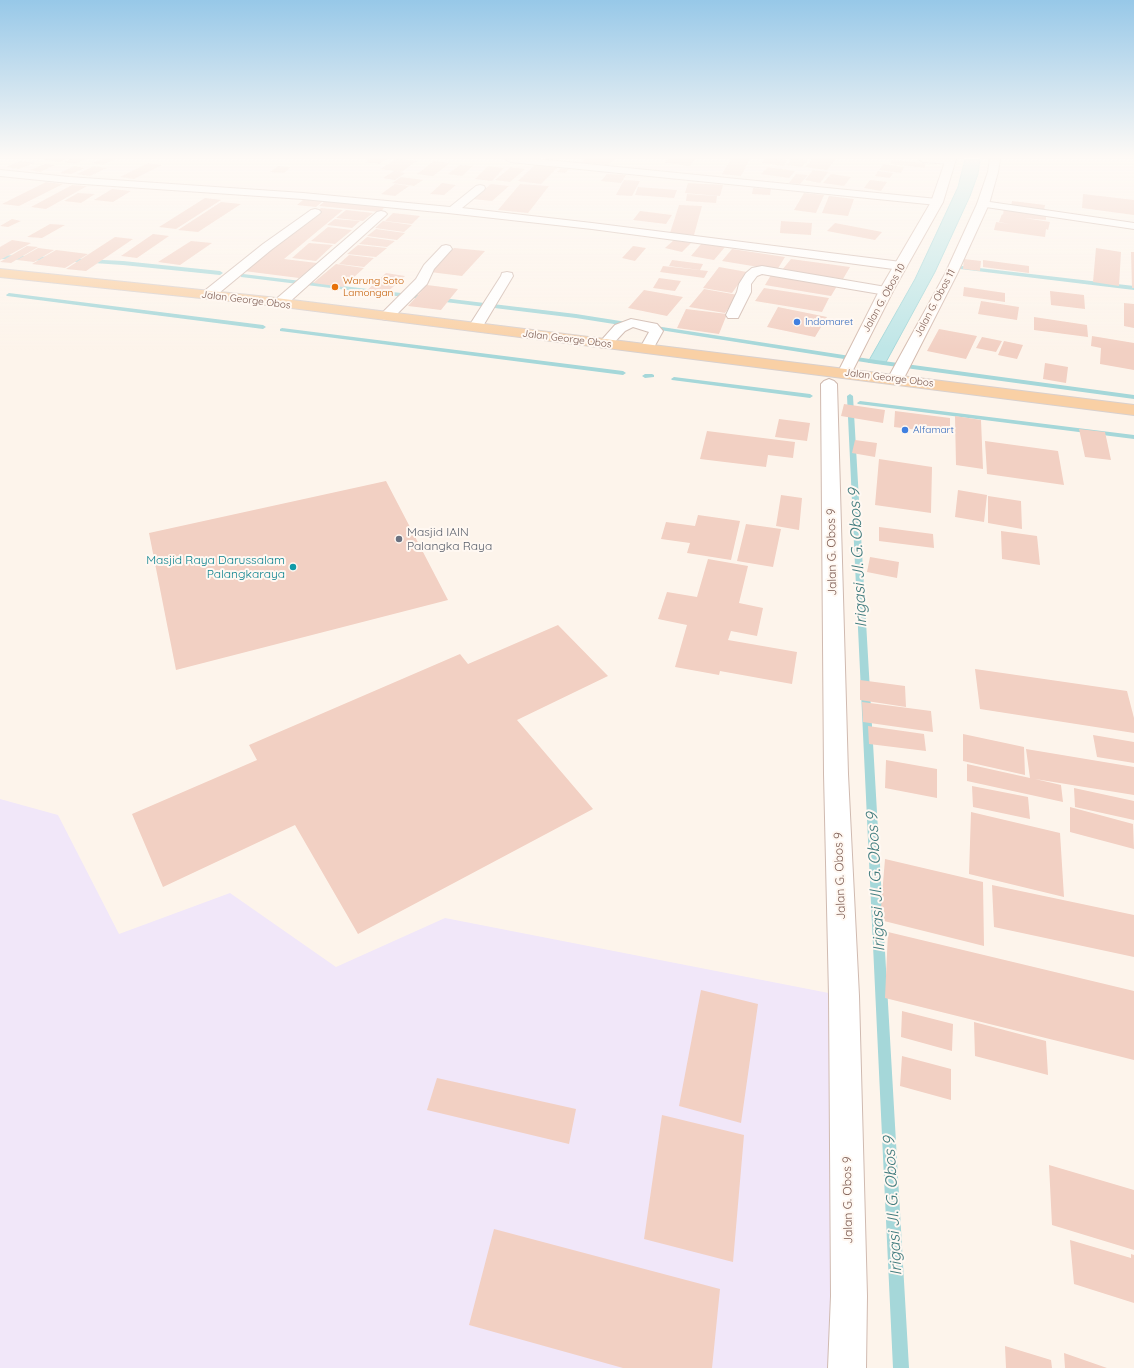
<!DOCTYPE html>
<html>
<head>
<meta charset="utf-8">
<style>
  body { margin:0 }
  canvas { display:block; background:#fdf4eb }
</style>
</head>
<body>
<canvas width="1134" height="1368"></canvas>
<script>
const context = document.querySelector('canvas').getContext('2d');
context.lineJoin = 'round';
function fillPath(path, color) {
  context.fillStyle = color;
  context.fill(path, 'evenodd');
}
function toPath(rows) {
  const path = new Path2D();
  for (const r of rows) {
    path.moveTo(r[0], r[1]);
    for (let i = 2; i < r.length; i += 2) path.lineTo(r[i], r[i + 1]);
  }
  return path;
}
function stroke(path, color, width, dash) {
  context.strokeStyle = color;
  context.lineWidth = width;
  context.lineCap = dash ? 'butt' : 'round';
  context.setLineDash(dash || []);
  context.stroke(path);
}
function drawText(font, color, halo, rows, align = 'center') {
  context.font = font + ' Quicksand,sans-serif';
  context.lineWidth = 4;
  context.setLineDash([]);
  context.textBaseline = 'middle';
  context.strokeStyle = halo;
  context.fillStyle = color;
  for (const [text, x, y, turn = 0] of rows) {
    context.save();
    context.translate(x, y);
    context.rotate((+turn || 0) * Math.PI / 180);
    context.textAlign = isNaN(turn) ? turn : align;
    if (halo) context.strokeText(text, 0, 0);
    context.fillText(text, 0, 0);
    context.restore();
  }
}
fillPath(toPath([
  [0,799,58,815,119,934,230,893,336,967,445,918,844,996,836,1368,0,1368]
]), '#f1e7f9');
const water = toPath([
  [965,159,980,159,978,174,970,196,935,272,885,364,868,362,915,279,958,187,965,159]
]);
fillPath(water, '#bfe6e7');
stroke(water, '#a5d7d9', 1);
fillPath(toPath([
  [0,255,53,257,56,259,53,261,0,259,0,255],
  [66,258,123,261,220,271,223,273,220,275,123,265,64,261,63,260,66,258],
  [962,266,1134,286,1134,290,960,269,960,267,962,266],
  [243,274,576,314,633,323,636,325,633,327,576,318,241,277,241,275,243,274],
  [9,293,263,325,266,327,263,329,7,296,6,295,9,293],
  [649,325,876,360,1134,395,1134,399,876,364,647,328,646,327,649,325],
  [282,328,623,371,626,373,623,375,280,331,280,329,282,328],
  [652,374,654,375,654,377,645,378,642,376,645,374,652,374],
  [674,377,810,394,813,396,810,398,672,380,671,379,674,377],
  [850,394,853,396,909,1368,893,1368,847,396,850,394],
  [860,401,1134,435,1134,439,858,404,857,403,860,401]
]), '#a5d7d9');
fillPath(toPath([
  [47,159,66,159,59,162,44,160],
  [72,159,86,159,75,164,64,162],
  [102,159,115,159,103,165,92,163],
  [370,159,387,159,379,164,365,162],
  [396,159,417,161,401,172,395,171,405,173,395,180,383,178,394,171,380,169],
  [585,159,614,159,608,165,581,163],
  [668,159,695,159,690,166,665,163],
  [731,159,750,159,741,176,722,174],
  [765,159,775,159,787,160,784,166,762,163],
  [792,159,796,159,808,160,802,167,786,165],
  [812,159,836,159,827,170,805,167],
  [892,160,925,163,925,168,891,164],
  [20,161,34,163,19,169,6,167],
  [434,161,450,163,433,176,417,174],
  [148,163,162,165,134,179,120,177],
  [537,163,559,166,541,184,518,181],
  [45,164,55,165,40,172,30,170],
  [883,164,904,167,901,173,879,170],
  [460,165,473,166,462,176,448,174],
  [74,166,85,168,71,174,60,173],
  [94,166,107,168,90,176,77,174],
  [278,166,291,167,284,173,270,172],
  [488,166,504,168,492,181,475,179],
  [511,167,525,169,510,182,495,180],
  [768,167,795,171,789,178,761,174],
  [561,168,569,169,565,173,557,172],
  [813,170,828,172,820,183,805,180],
  [878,171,893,173,890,178,875,176],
  [607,174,626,175,621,183,601,181],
  [796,174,808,175,800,184,789,183],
  [831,174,851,177,844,186,823,183],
  [401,177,423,180,414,186,392,183],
  [624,180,640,181,632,196,616,195],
  [870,180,887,182,881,191,864,188],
  [46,182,63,184,19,206,2,204],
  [442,183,456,185,444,195,430,194],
  [688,183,723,185,720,196,685,193],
  [395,184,409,186,395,196,381,194],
  [491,184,509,186,492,201,473,199],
  [520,184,549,186,528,213,498,210],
  [72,185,87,186,46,209,31,207],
  [638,187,677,190,674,198,635,195],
  [753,188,771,189,770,195,752,194],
  [112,189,131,191,113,202,94,200],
  [78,193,95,194,81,203,64,201],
  [804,193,824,195,816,213,794,210],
  [687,194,717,196,716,203,686,201],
  [1083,194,1134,200,1134,215,1082,208],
  [829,196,854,199,848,216,822,213],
  [205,198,221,200,176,229,159,227],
  [304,199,323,201,316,207,297,205],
  [325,201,386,206,380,212,319,206],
  [1012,201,1045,205,1044,211,1011,206],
  [221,202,241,204,198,232,178,230],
  [679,205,702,206,694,235,670,233],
  [321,208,343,210,284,259,317,263,299,278,244,271],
  [1004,208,1046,213,1046,220,1024,218,1050,222,1048,230,1046,229,1045,237,994,230,996,222,1010,224,999,222,1002,214,1003,215],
  [346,210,373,213,363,221,336,218],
  [640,211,672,215,666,224,633,220],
  [393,213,420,216,412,224,385,221],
  [12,219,21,221,8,227,0,226],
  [335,219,360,221,352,228,327,225],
  [383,221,412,225,404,232,375,228],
  [781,221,812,223,811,235,780,233],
  [835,223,882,232,875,240,827,231],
  [50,224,65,225,42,238,27,237],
  [328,227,352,230,335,244,311,241],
  [376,229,405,233,397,240,367,236],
  [153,234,169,236,137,258,121,256],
  [115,237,133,239,86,271,66,269],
  [367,237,395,241,387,247,359,244],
  [12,240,31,243,0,260,0,247],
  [674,240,691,243,682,252,665,248],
  [191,241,212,243,180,265,158,262],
  [309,243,333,245,316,261,292,258],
  [702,243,725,247,714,260,691,256],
  [358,245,387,248,376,257,347,254],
  [27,246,38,247,11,263,0,262],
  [633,246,646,248,635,261,622,258],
  [38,248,54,250,34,262,17,260],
  [454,248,485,251,462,276,430,272],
  [1096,248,1121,252,1119,286,1093,282],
  [732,249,785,257,777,270,722,261],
  [56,250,88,254,65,268,32,264],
  [1131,252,1134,252,1134,288,1132,288],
  [349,255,374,258,364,267,339,264],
  [791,259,850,267,843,279,782,270],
  [964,259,981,261,980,271,963,269],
  [672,260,703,264,700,270,669,266],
  [983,260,1029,266,1029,273,983,267],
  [336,264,364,268,343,287,313,283],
  [663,266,708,271,704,278,660,272],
  [719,267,747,272,732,293,703,288],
  [386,273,405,276,383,296,364,293],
  [771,275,837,286,831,296,765,285],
  [659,278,681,281,675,291,653,288],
  [427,285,458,289,441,310,408,306],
  [964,287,1005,293,1005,302,963,296],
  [764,288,829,298,822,312,755,301],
  [704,289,738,295,725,313,689,307],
  [644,290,683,297,667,316,628,308],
  [1050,291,1084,295,1085,309,1051,305],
  [981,301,1019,307,1017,320,978,314],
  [1124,303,1134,304,1134,328,1124,326],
  [778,307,827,317,815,337,767,327],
  [686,309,727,314,719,334,677,328],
  [1034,317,1087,325,1088,337,1034,330],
  [939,329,977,336,966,359,927,351],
  [1092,336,1134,343,1134,370,1100,364,1101,348,1091,346],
  [982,337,1002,341,996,352,976,348],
  [1004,341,1023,345,1017,359,998,355],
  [1045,363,1068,367,1066,383,1043,379],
  [844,404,885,410,883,423,841,416],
  [895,411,950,418,950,434,894,427],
  [955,416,981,420,983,469,956,465],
  [779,419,810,423,807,441,775,437],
  [1079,429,1105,432,1111,460,1085,457],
  [707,431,795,442,793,458,768,455,766,467,700,459],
  [855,440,877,443,875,457,852,453],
  [985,441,1058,451,1064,485,987,474],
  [879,459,932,467,931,513,875,505],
  [386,481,448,600,176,670,149,533],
  [958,490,987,495,984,522,955,517],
  [781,495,802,498,799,530,776,526],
  [988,496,1021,501,1022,529,988,523],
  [698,515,740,521,731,560,687,553,690,543,661,539,666,522,695,526],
  [746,524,781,529,773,567,737,561],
  [879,527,933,534,934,548,879,541],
  [1001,531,1037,536,1040,565,1002,559],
  [870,557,899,562,897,578,867,572],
  [708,559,748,566,739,603,763,608,757,636,731,631,728,640,797,652,792,684,720,671,719,675,675,667,687,625,658,619,667,592,697,597],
  [558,625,608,676,517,720,593,809,358,934,295,825,163,887,132,814,257,760,249,745,460,654,468,664],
  [975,669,1127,691,1134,718,1134,733,980,709],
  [860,680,905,686,906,707,860,700],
  [862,702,931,711,933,732,863,722],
  [868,726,924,734,926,751,869,744],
  [963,734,1024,747,1025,775,963,761],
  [1093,735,1134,742,1134,763,1097,757],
  [1026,749,1134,767,1134,795,1035,779,1061,785,1063,802,967,781,967,764,1030,778],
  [886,760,937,769,937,798,885,788],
  [972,786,1028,797,1030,819,973,807],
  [1074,788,1134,801,1134,820,1075,807],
  [1070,807,1133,824,1134,849,1070,832],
  [971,812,1060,833,1064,897,969,874],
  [885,859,983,882,984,946,880,920],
  [992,885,1134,915,1134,957,994,927],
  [888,932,1134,991,1134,1060,885,998],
  [701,990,758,1004,741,1123,679,1106],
  [902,1011,953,1024,952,1051,901,1037],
  [974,1022,1046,1041,1048,1075,975,1056],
  [902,1056,951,1069,951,1100,900,1086],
  [437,1078,576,1109,569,1144,427,1110],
  [662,1115,744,1135,733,1262,644,1239],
  [1049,1165,1134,1190,1134,1250,1052,1225],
  [494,1229,720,1289,712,1368,623,1368,469,1325],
  [1070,1240,1131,1258,1131,1254,1134,1255,1134,1303,1074,1284],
  [1005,1346,1051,1360,1052,1368,1006,1368],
  [1064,1353,1107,1368,1065,1368]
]), '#f2d0c3');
const street = toPath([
  [505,159,537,159,937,199,943,202,937,205,510,162,505,159],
  [918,159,953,159,955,161,950,164,923,162,918,159],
  [0,170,69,177,303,193,450,207,476,186,480,185,484,186,485,188,484,190,462,208,592,223,901,262,905,263,907,266,905,269,901,270,592,229,448,213,303,199,69,183,0,176,0,170],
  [983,201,1134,223,1134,229,979,206,977,204,979,202,983,201],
  [315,209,319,210,321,212,319,214,271,250,213,298,203,298,201,295,203,292,263,244,311,210,315,209],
  [381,211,385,212,387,214,385,216,285,306,275,306,273,303,275,300,377,212,381,211],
  [446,245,450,246,452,249,434,269,427,284,392,319,387,320,382,319,380,316,382,313,416,279,424,265,442,246,446,245],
  [762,266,886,287,891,288,893,291,891,294,886,295,762,274,757,276,751,284,751,292,738,318,728,318,726,315,737,292,739,284,746,273,752,268,762,266],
  [507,272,512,273,513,276,483,326,481,329,476,330,471,329,469,326,501,276,502,273,507,272],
  [631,319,657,324,663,331,652,351,647,352,642,351,640,348,649,332,633,327,625,331,610,347,605,348,600,347,598,344,615,325,631,319],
  [829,379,834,381,837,384,848,774,859,996,867,1296,866,1368,828,1368,831,1296,829,996,824,774,821,384,824,381,829,379]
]);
const secondary = toPath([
  [946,159,956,159,943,202,893,291,852,372,850,375,845,376,840,375,838,372,879,291,931,202,946,159],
  [990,159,1000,159,998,172,989,204,957,274,904,378,901,381,896,383,891,381,888,378,945,274,977,204,988,172,990,159]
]);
const primary = toPath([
  [0,269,268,297,1134,405,1134,415,268,305,0,277,0,269]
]);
stroke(street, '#d0bab0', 2);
stroke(secondary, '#d5bcb0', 2);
stroke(primary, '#d9d0cd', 2);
fillPath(street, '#fff');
fillPath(secondary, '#fff');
fillPath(primary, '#f9d0a5');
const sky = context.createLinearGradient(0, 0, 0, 350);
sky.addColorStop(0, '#97c8e8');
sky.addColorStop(0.45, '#fefaf6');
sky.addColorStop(1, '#fefaf600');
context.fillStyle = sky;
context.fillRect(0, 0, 1134, 350);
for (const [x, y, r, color] of [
  [335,287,4,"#e8710a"],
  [797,322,4,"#3f7fe0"],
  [905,430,4,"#3f7fe0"],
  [399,539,4,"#6b7280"],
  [293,567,4,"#0f9aa8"]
]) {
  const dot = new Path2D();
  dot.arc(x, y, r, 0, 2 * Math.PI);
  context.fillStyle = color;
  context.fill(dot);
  stroke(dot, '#fff8f2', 1.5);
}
drawText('10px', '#c56008', '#fff8f2', [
  ["Warung Soto",343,281],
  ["Lamongan",343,293]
], 'left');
drawText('10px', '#79574d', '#fff8f2', [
  ["Jalan G. Obos 10",884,298,-61],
  ["Jalan George Obos",246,300,7],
  ["Jalan G. Obos 11",935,303,-62],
  ["Jalan George Obos",567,339,7],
  ["Jalan George Obos",889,378,7]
]);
drawText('10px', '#366cbe', '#fff8f2', [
  ["Indomaret",805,322],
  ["Alfamart",913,430]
], 'left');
drawText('12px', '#5b616d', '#fff8f2', [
  ["Masjid IAIN",407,532],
  ["Palangka Raya",407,546]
], 'left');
drawText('12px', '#79574d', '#fff8f2', [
  ["Jalan G. Obos 9",832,552,-91],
  ["Jalan G. Obos 9",840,876,-92],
  ["Jalan G. Obos 9",848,1200,-91]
]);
drawText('12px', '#0d838f', '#fff8f2', [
  ["Masjid Raya Darussalam",285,560],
  ["Palangkaraya",285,574]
], 'right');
drawText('italic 16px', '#407b7d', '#fff8f2', [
  ["Irigasi Jl. G. Obos 9",858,558,-93],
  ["Irigasi Jl. G. Obos 9",876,882,-93],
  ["Irigasi Jl. G. Obos 9",893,1206,-93]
]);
</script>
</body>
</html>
